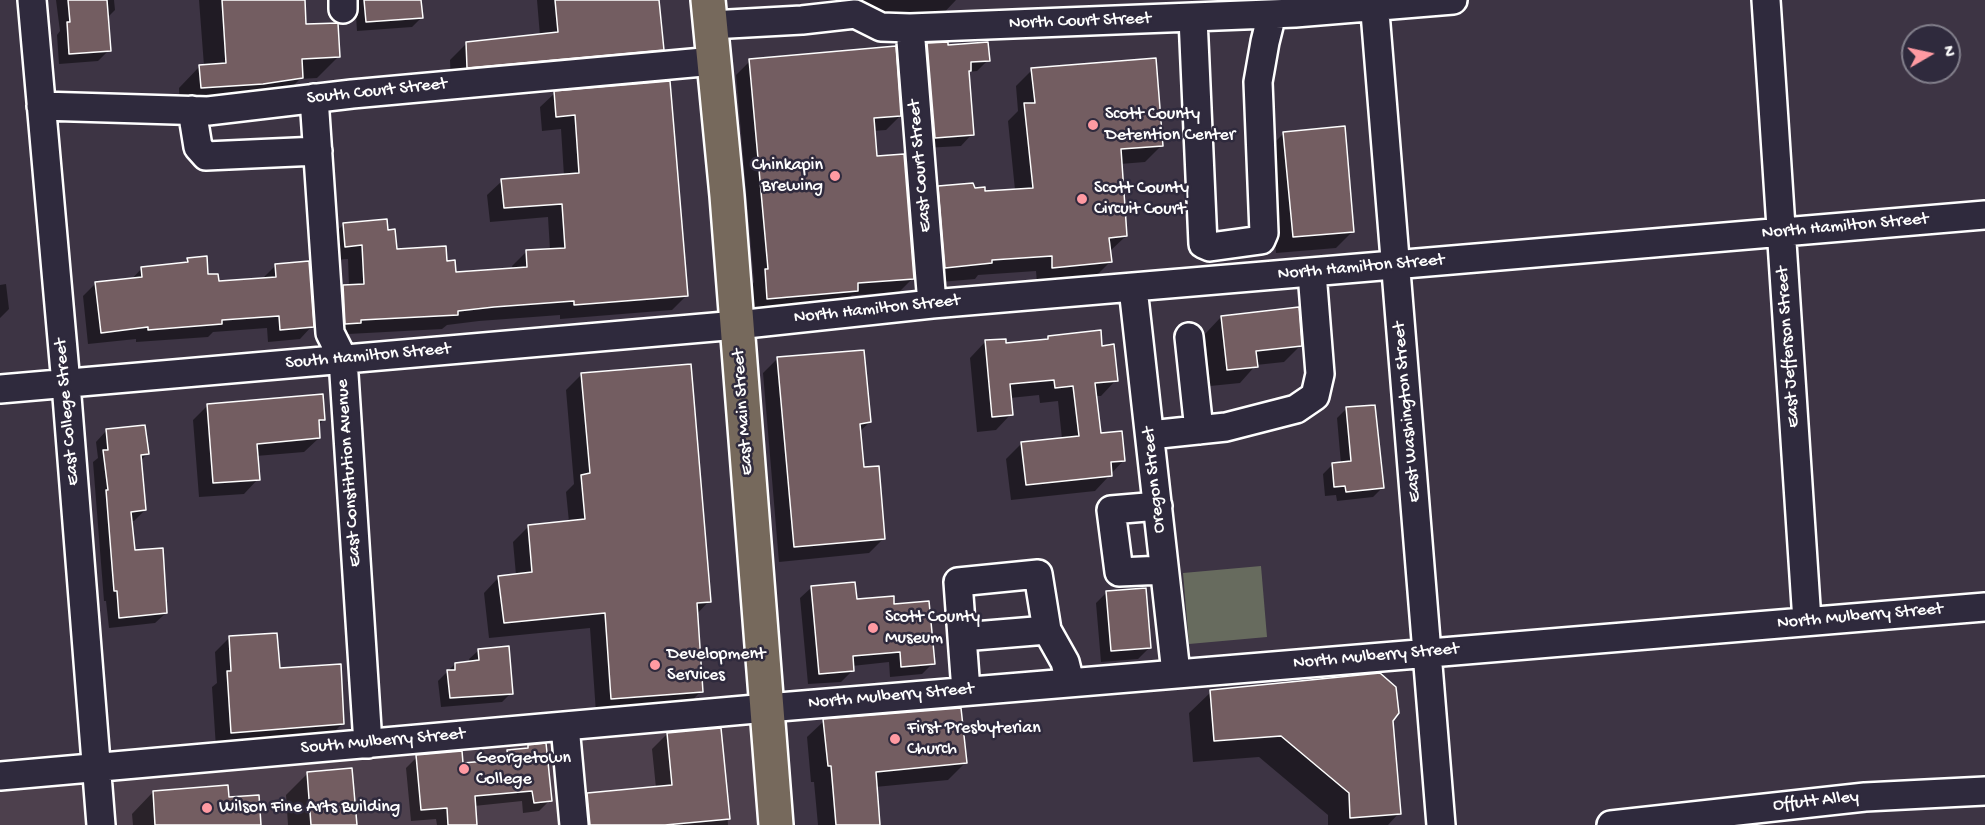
<!DOCTYPE html>
<html>
<head>
<meta charset="utf-8">
<style>
  body { margin:0 }
  #map { position:relative; width:1985px; height:825px; overflow:hidden; background:#3d3444; font-family:"Gochi Hand",sans-serif }
  canvas { display:block }
  .north { position:absolute; left:1901px; top:24px; width:60px; height:60px; box-sizing:border-box; background:#2f2a3d; border:2px solid #827f8b; border-radius:50%; rotate:81deg; font-size:16px; font-weight:700; line-height:24px; text-align:center; color:#fff }
  .north::after { content:''; display:block; margin:auto; width:21px; height:27px; background:#ff9aa2; clip-path:polygon(50% 0,100% 100%,50% 72%,0 100%) }
</style>
</head>
<body>
<div id="map">
<canvas width="1985" height="825"></canvas>
<div class="north">N</div>
</div>
<script>
const context = document.querySelector('canvas').getContext('2d');
context.lineJoin = 'round';
function fillPath(path, color) {
  context.fillStyle = color;
  context.fill(path, 'evenodd');
}
function toPath(rows) {
  const path = new Path2D();
  for (const r of rows) {
    path.moveTo(r[0], r[1]);
    for (let i = 2; i < r.length; i += 2) path.lineTo(r[i], r[i + 1]);
  }
  return path;
}
function stroke(path, color, width, dash) {
  context.strokeStyle = color;
  context.lineWidth = width;
  context.lineCap = dash ? 'butt' : 'round';
  context.setLineDash(dash || []);
  context.stroke(path);
}
function drawText(font, color, halo, rows, align = 'center') {
  context.font = font + ' "Gochi Hand",sans-serif';
  context.lineWidth = 5;
  context.setLineDash([]);
  context.textBaseline = 'middle';
  context.strokeStyle = halo;
  context.fillStyle = color;
  for (const [text, x, y, turn = 0] of rows) {
    context.save();
    context.translate(x, y);
    context.rotate((+turn || 0) * Math.PI / 180);
    context.textAlign = isNaN(turn) ? turn : align;
    if (halo) context.strokeText(text, 0, 0);
    context.fillText(text, 0, 0);
    context.restore();
  }
}
fillPath(toPath([
  [751,713,761,825,0,825,0,786]
]), '#4d404d');
fillPath(toPath([
  [1261,566,1267,637,1189,644,1183,573]
]), '#676b5e');
fillPath(toPath([
  [56,0,114,0,115,10,107,18,109,50,98,61,59,64,57,35,60,31],
  [199,0,303,0,304,25,338,57,317,78,300,79,280,99,180,109,179,88,200,66,204,66],
  [355,0,420,0,421,18,412,27,357,31],
  [537,0,658,0,662,49,646,66,451,84,450,60,467,43,540,36],
  [851,0,956,0,938,19,852,23],
  [928,45,947,46,988,60,977,71,968,72,972,134,961,146,924,148,916,56],
  [750,61,900,116,886,130,873,131,876,157,913,278,899,292,852,295,843,304,754,312,752,285,754,282,736,75],
  [1032,70,1161,146,1145,162,1120,164,1126,236,1109,252,1110,262,1094,278,1037,283,1036,271,978,275,975,279,929,283,923,204,939,188,974,190,984,193,1015,190,1008,121,1018,111,1016,86],
  [668,82,687,295,672,310,560,319,560,315,479,321,447,325,442,329,348,334,345,337,329,302,343,287,349,286,348,259,331,260,329,239,343,225,386,231,396,251,445,262,454,273,513,269,512,266,527,251,550,250,548,217,490,222,487,195,502,181,564,176,561,129,542,131,540,107,555,93],
  [1284,133,1353,231,1336,248,1276,253,1267,150],
  [188,259,218,283,263,278,275,266,312,326,300,339,268,342,267,328,213,332,208,337,136,342,136,339,88,344,83,296,96,283,131,280,142,268,184,264],
  [6,284,9,309,0,318,0,285],
  [1221,317,1300,346,1284,362,1256,365,1240,383,1210,386,1205,334],
  [1049,337,1101,347,1116,380,1101,396,1095,396,1099,435,1123,461,1095,491,1011,500,1006,459,1022,443,1062,439,1058,401,1040,403,1039,395,1010,398,1011,414,996,430,977,432,970,358,985,342,1005,345,1044,341],
  [778,358,870,422,859,432,863,469,884,538,869,553,779,562,763,373],
  [582,374,709,601,696,615,701,691,686,707,596,713,590,628,489,638,484,593,499,577,516,575,513,542,529,526,569,522,566,492,574,484,566,390],
  [207,406,324,419,318,426,319,438,304,452,256,456,258,479,244,494,199,497,193,420],
  [1346,409,1382,488,1373,497,1337,501,1336,495,1325,496,1323,474,1332,465,1341,464,1337,418],
  [106,431,147,454,140,461,145,510,134,521,130,521,133,552,166,613,155,623,109,628,106,601,104,601,93,462,98,458,96,442],
  [812,587,856,601,933,663,922,674,890,677,889,662,852,666,853,670,841,682,808,684,800,598],
  [1107,592,1149,648,1138,659,1101,662,1096,603],
  [230,637,278,669,343,723,327,739,216,748,212,687,217,683,215,652],
  [479,650,511,693,502,702,441,707,438,681,455,664,470,662,469,659],
  [1211,692,1392,720,1399,813,1388,825,1328,825,1328,815,1259,757,1193,762,1189,713],
  [824,721,965,763,948,780,875,787,878,825,818,825,814,782,811,782,807,737],
  [720,729,728,825,574,825,572,810,588,794,656,788,652,749,667,734],
  [529,746,550,800,539,811,523,813,522,801,474,806,475,825,437,825,436,819,411,821,406,768,417,757,461,765,499,761,508,752,525,750],
  [307,774,355,825,288,825,286,795],
  [153,792,228,799,260,825,133,825,132,814]
]), '#0007');
const building = toPath([
  [68,0,107,0,111,51,69,54,67,22,70,22,68,0],
  [222,0,305,0,306,24,338,23,340,57,302,59,303,78,263,84,201,88,199,65,226,63,222,0],
  [364,0,421,0,423,18,366,22,364,0],
  [555,0,659,0,664,50,467,68,466,42,558,32,555,0],
  [948,42,948,45,988,42,990,61,971,62,971,71,969,71,974,135,935,138,927,43,948,42],
  [896,46,901,116,874,118,877,156,904,154,914,279,858,283,858,291,767,299,765,269,768,269,749,59,896,46],
  [1156,58,1163,146,1121,149,1127,236,1109,238,1112,262,1052,268,1052,256,992,260,992,263,945,268,938,186,973,183,975,188,985,187,985,191,1033,188,1024,103,1035,103,1031,68,1156,58],
  [670,81,688,296,574,305,574,301,494,307,458,311,458,315,361,320,361,323,345,324,343,285,364,284,362,245,345,247,343,223,387,219,388,230,395,229,397,249,446,246,447,261,455,260,456,272,527,267,526,250,565,248,562,204,504,208,501,179,579,173,575,115,556,117,554,91,670,81],
  [1345,126,1354,232,1293,237,1283,132,1345,126],
  [207,256,208,274,218,274,219,281,276,277,275,264,309,261,314,327,280,330,279,316,222,320,222,324,148,330,148,327,101,333,95,282,142,277,141,267,188,262,187,258,207,256],
  [1299,307,1302,346,1256,351,1258,367,1227,370,1221,316,1299,307],
  [1101,330,1102,346,1114,344,1118,381,1095,383,1101,433,1122,431,1125,461,1111,462,1112,476,1026,485,1021,442,1079,436,1073,386,1055,388,1054,380,1010,384,1013,415,992,417,985,340,1006,339,1006,343,1048,339,1048,336,1101,330],
  [864,350,871,422,860,424,864,467,879,466,885,539,794,547,777,357,864,350],
  [691,364,711,602,697,603,703,692,611,699,605,613,504,623,498,576,532,572,528,525,585,519,581,475,590,473,581,373,691,364],
  [323,394,325,420,319,420,320,438,257,444,260,480,213,483,207,404,323,394],
  [1375,405,1384,488,1346,492,1345,486,1334,487,1332,463,1351,461,1346,407,1375,405],
  [145,425,149,454,141,455,146,510,131,512,135,550,163,548,167,613,119,618,117,591,114,591,106,490,108,490,103,450,108,450,106,429,145,425],
  [855,582,857,599,894,596,894,604,929,601,935,664,901,667,900,652,853,656,854,671,819,674,811,586,855,582],
  [1146,588,1151,648,1111,651,1106,591,1146,588],
  [277,633,280,668,341,664,344,724,231,733,227,671,231,671,229,636,277,633],
  [509,646,513,694,450,698,447,670,455,670,455,663,479,660,478,649,509,646],
  [1380,673,1396,687,1399,713,1393,721,1401,814,1350,818,1349,793,1281,736,1214,741,1210,690,1380,673],
  [961,708,967,763,876,772,880,825,836,825,831,766,828,766,823,719,961,708],
  [721,728,730,819,665,825,590,825,587,793,672,785,667,733,721,728],
  [546,743,552,801,534,803,532,791,475,796,477,825,448,825,447,808,421,810,416,755,462,751,463,763,508,759,507,750,528,748,528,745,546,743],
  [352,768,357,825,311,825,307,772,352,768],
  [228,785,229,797,259,795,261,825,155,825,153,791,228,785]
]);
fillPath(building, '#735d61');
stroke(building, '#fff', 1.5);
const minor = toPath([
  [32,0,66,384,101,825],
  [343,0,343,9],
  [1374,0,1441,825],
  [1766,0,1807,621],
  [1193,18,1203,244,1210,247,1261,240,1264,233,1258,82,1265,42,1272,14],
  [711,25,802,20,855,14,881,27,910,28,1295,13,1453,0],
  [910,28,932,304],
  [314,98,330,333,343,359,368,744],
  [41,106,208,111,352,94,714,61],
  [192,110,198,147,206,156,318,151],
  [1133,288,1176,673],
  [1189,337,1199,430],
  [0,389,737,325,932,304,1985,215],
  [1150,435,1226,427,1296,409,1315,396,1320,374,1312,273],
  [1158,506,1111,510,1119,572,1164,570],
  [962,637,958,582,1038,574,1047,630,1065,662,1070,682],
  [966,691,962,637,1047,630],
  [565,726,574,825],
  [0,776,767,708,1985,607],
  [1611,825,1865,797,1985,791]
]);
const major = toPath([
  [708,0,727,196,776,825]
]);
stroke(minor, '#fff', 32);
stroke(major, '#fff', 38);
stroke(minor, '#2f2a3d', 27);
stroke(major, '#76695c', 33);
for (const [x, y, r, color] of [
  [1093,125,6,"#ff9aa2"],
  [835,176,6,"#ff9aa2"],
  [1082,199,6,"#ff9aa2"],
  [873,628,6,"#ff9aa2"],
  [655,665,6,"#ff9aa2"],
  [895,739,6,"#ff9aa2"],
  [464,769,6,"#ff9aa2"],
  [207,808,6,"#ff9aa2"]
]) {
  const dot = new Path2D();
  dot.arc(x, y, r, 0, 2 * Math.PI);
  context.fillStyle = color;
  context.fill(dot);
  stroke(dot, '#2f2a3d', 2);
}
drawText('18px', '#fff', '#2f2a3d', [
  ["North Court Street",1080,22,-2],
  ["South Court Street",377,92,-6],
  ["East Court Street",921,166,-95],
  ["North Hamilton Street",1845,227,-5],
  ["North Hamilton Street",1361,268,-5],
  ["North Hamilton Street",877,310,-6],
  ["East Jefferson Street",1789,347,-94],
  ["South Hamilton Street",368,357,-5],
  ["East College Street",68,412,-95],
  ["East Main Street",744,412,-94],
  ["East Washington Street",1408,412,-95],
  ["East Constitution Avenue",350,473,-94],
  ["Oregon Street",1155,480,-96],
  ["North Mulberry Street",1860,617,-5],
  ["North Mulberry Street",1376,657,-5],
  ["North Mulberry Street",891,697,-5],
  ["South Mulberry Street",383,742,-5],
  ["Offutt Alley",1816,802,-6]
]);
drawText('18px', '#fff', '#2f2a3d', [
  ["Scott County",1105,115],
  ["Detention Center",1105,136],
  ["Chinkapin",823,166,"right"],
  ["Brewing",823,187,"right"],
  ["Scott County",1094,189],
  ["Circuit Court",1094,210],
  ["Scott County",885,618],
  ["Museum",885,639],
  ["Development",667,655],
  ["Services",667,676],
  ["First Presbyterian",907,729],
  ["Church",907,750],
  ["Georgetown",476,759],
  ["College",476,780],
  ["Wilson Fine Arts Building",219,808]
], 'left');
</script>
</body>
</html>
